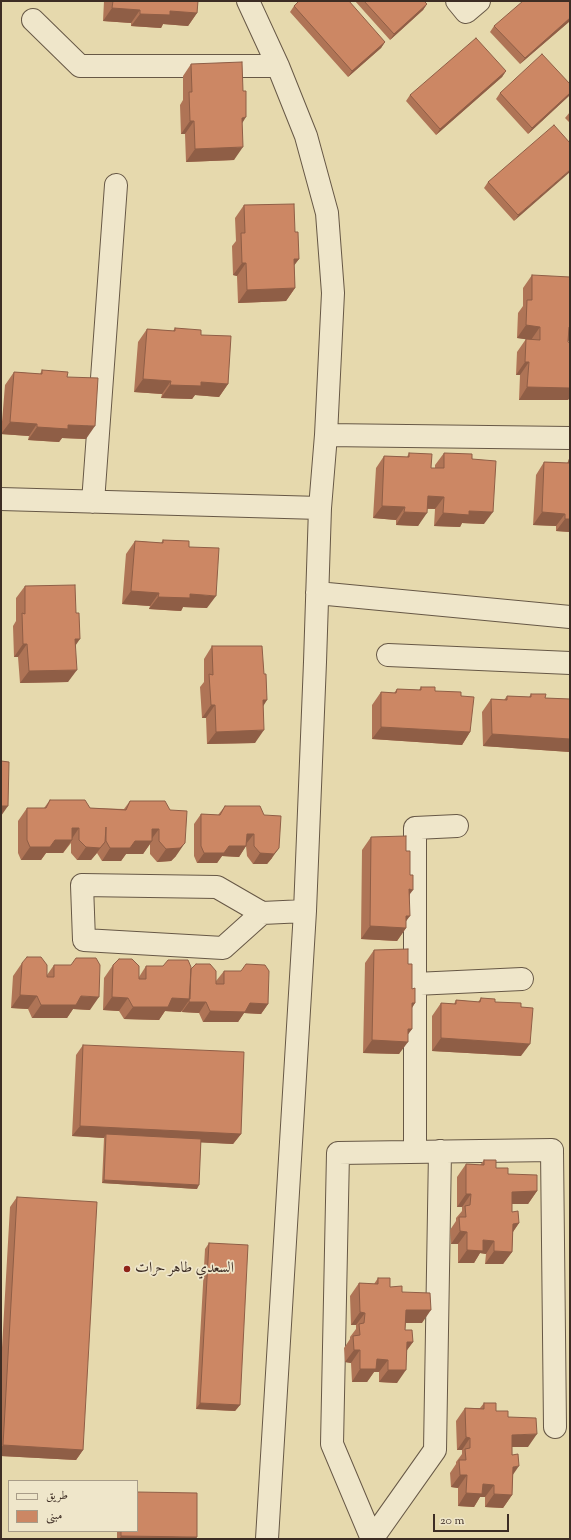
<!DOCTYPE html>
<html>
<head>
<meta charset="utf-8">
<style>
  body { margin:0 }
  #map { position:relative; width:571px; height:1540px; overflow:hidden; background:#e6d9ad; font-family:"Sorts Mill Goudy",Amiri,serif }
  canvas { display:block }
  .frame { position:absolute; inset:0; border:2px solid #3d2d24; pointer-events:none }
  .legend { position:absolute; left:8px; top:1480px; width:130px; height:52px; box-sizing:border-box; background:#efe6ca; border:1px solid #a89c88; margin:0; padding:5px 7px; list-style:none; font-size:12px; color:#3d2d24 }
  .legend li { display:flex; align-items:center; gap:8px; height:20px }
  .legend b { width:20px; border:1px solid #a89c88 }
  .scale { position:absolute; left:433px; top:1514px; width:76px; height:18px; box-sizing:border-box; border:2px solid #3d2d24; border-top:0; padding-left:5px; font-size:12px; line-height:14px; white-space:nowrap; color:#3d2d24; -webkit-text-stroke:3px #efe6ca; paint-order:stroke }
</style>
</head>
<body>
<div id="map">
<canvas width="571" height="1540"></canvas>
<div class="frame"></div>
<ul class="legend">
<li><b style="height:5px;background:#efe6ca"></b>طريق</li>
<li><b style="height:11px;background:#cc8764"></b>مبنى</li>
</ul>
<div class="scale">20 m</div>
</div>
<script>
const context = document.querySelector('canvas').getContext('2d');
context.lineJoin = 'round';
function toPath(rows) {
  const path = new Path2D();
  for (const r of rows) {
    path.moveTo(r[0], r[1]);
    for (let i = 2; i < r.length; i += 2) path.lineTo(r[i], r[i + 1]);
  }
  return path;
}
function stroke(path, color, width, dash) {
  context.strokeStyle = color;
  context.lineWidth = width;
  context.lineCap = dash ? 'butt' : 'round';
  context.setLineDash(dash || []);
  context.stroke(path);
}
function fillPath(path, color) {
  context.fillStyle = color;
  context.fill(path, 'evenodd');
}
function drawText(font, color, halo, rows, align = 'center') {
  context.font = font + ' "Sorts Mill Goudy",Amiri,serif';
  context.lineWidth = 3.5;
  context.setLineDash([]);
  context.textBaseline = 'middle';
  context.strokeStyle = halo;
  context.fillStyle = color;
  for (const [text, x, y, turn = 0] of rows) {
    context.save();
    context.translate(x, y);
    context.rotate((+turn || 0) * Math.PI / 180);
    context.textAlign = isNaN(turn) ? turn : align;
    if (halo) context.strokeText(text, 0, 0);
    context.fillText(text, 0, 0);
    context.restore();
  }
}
const minor = toPath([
  [248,1,278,66,306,136,327,213,333,293,326,435,320,508,315,662,305,911,267,1539],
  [457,1,466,12,479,1],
  [33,20,80,66,278,66],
  [326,435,570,438],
  [1,499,320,508],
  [93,502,116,185],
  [317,593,570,617],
  [388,655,570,663],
  [262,913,223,948,84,940,82,885,217,887,262,913,305,911],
  [415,984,522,979],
  [415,1152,415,828,457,826],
  [372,1539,332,1444,338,1153,552,1150,555,1427],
  [372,1539,435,1450,440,1151]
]);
stroke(minor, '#675846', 24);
stroke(minor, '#efe6ca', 22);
fillPath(toPath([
  [104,1,198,1,197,13,188,26,163,24,161,28,131,26,131,23,103,21],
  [355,1,424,1,427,4,423,10,390,40],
  [570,1,570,21,520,64,490,32,494,26],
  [294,6,385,42,381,48,348,77,290,12],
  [191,64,242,124,234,160,186,162,185,134,181,134,180,105,183,100,183,76],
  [506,71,502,77,436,135,406,101,410,95],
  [570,84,570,95,528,134,496,99,500,93],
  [570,112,570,123,565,118],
  [570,143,514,221,484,188,488,182],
  [244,205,295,232,299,259,294,265,295,288,286,301,238,303,237,276,233,275,232,246,236,241,235,218],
  [532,275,568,341,568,400,519,400,520,375,516,375,517,352,526,339,517,338,518,313,523,306,523,288],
  [175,328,201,335,228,384,219,397,195,395,192,399,161,398,162,394,134,392,138,342,147,329,173,331],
  [42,370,67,377,86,439,62,438,59,442,28,440,29,436,1,434,5,385,14,372,40,374],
  [409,453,431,468,435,468,435,465,444,453,472,459,484,524,462,523,460,527,434,526,435,509,427,509,418,526,396,525,396,520,373,518,376,468,384,456,407,457],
  [569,460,570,532,556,531,556,526,533,525,536,475,544,462,567,463],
  [163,540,189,547,207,608,183,607,181,611,149,609,150,606,122,604,126,554,135,541,161,543],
  [25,586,75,646,68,682,20,683,18,657,14,657,13,626,16,621,16,598],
  [212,646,263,707,255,743,207,744,206,718,202,718,200,687,204,682,204,659],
  [421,687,435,691,461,696,470,732,462,745,372,739,372,705,381,692,394,693,397,689,419,690],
  [531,694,545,698,570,699,570,752,483,746,482,712,491,699,504,700,507,696,529,697],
  [50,800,90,808,124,809,130,801,165,801,176,856,171,861,157,862,150,854,150,844,143,854,126,854,121,861,102,861,97,853,91,860,77,860,71,853,71,843,63,853,46,853,41,860,21,860,18,853,18,821,27,808,44,808],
  [225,806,260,806,272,858,267,864,253,864,247,856,246,846,239,857,222,856,217,863,197,863,194,856,194,824,201,814,218,815],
  [371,837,406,851,410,895,406,921,406,928,397,941,361,939,362,850],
  [374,950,408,964,412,989,415,1003,412,1008,412,1029,408,1034,399,1054,363,1053,365,963],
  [22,963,47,975,54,965,90,1010,73,1009,67,1018,32,1018,28,1009,11,1008,13,976],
  [113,965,139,977,146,966,191,969,216,981,224,971,268,1004,261,1014,244,1013,238,1022,203,1022,199,1013,182,1012,182,1010,181,1012,165,1011,159,1020,124,1019,119,1011,103,1010,104,978],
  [481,998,495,1002,521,1007,521,1056,432,1051,432,1016,441,1003,454,1004,456,1000,478,1002],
  [83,1045,241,1134,233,1144,201,1142,197,1189,102,1183,104,1138,72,1136,76,1055],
  [484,1160,496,1168,508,1174,537,1191,528,1204,512,1204,512,1212,519,1223,513,1232,512,1252,503,1264,485,1264,486,1254,480,1253,474,1263,458,1263,458,1244,451,1244,450,1230,456,1221,456,1218,462,1211,462,1207,457,1207,457,1177,466,1164,480,1165],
  [17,1197,83,1450,76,1460,1,1456,1,1365,10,1207],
  [209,1243,240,1405,235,1411,196,1409,205,1249],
  [378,1278,390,1287,402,1292,422,1323,406,1323,405,1330,413,1342,407,1350,397,1383,379,1382,379,1372,374,1372,367,1382,352,1382,351,1363,345,1362,344,1348,350,1339,350,1337,356,1329,356,1325,351,1325,350,1296,359,1283,374,1284],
  [484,1403,496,1411,508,1417,528,1447,512,1447,513,1475,512,1495,503,1508,485,1507,485,1497,480,1497,474,1507,458,1506,458,1488,451,1487,450,1473,456,1464,456,1462,462,1454,462,1450,457,1450,456,1421,465,1408,480,1408],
  [117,1531,137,1531,196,1539,117,1539]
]), '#af7456');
fillPath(toPath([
  [427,4,423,10,390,40,394,34],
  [112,8,140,10,131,23,103,21],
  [170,11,197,13,188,26,163,24,161,28,131,26,140,14],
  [570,18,570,21,520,64,525,58],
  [385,42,381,48,348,77,352,71],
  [506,71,502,77,436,135,440,129],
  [570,93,570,95,528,134,532,128],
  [246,117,238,130,242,118],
  [190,121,194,121,185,134,181,134],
  [243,147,234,160,186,162,195,149],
  [570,170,570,172,514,221,518,215],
  [294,259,299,259,290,271],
  [242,263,246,263,237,276,233,275],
  [295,288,286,301,238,303,247,290],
  [526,325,540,327,531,340,517,338],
  [569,327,570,327,570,341,560,340],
  [525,362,529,362,520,375,516,375],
  [143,379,171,381,162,394,134,392],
  [201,382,228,384,219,397,195,395,192,399,161,398,170,385],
  [527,387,570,388,570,398,568,400,519,400],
  [10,422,37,424,29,436,1,434],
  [68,425,95,426,86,439,62,438,59,442,28,440,37,427],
  [428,496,444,497,435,509,419,508],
  [382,506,405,507,396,520,373,518],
  [469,511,493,512,484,524,462,523,460,527,434,526,443,513],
  [404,512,427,513,418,526,396,525],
  [542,512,565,514,556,526,533,525],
  [565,519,570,519,570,532,556,531],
  [131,591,159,593,150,606,122,604],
  [190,594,216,596,207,608,183,607,181,611,149,609,158,597],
  [75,639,80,639,71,652],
  [23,644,27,644,18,657,14,657],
  [77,670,68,682,20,683,29,671],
  [263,700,267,700,259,713],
  [211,705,215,705,206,718,202,718],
  [381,727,470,732,462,745,372,739],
  [264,730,255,743,207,744,216,732],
  [492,734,570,739,570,752,483,746],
  [1,806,8,806,1,816],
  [72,828,79,828,71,840,72,840,63,853,46,853,41,860,21,860,30,847,55,840],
  [152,829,159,829,150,841,152,841,143,854,126,854,121,861,102,861,110,848,135,841],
  [247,834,254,834,246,844],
  [105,842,96,854,91,860,77,860,86,847],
  [185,843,176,856,171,861,157,862,166,849],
  [229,846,246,846,239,857,222,856,217,863,197,863,204,853],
  [279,848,272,858,267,864,253,864,260,853],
  [409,889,413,890,404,902],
  [406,916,410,916,401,928,406,928,397,941,361,939,370,926],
  [20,995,37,996,28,1009,11,1008],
  [81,996,99,997,90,1010,73,1009,67,1018,32,1018,41,1005],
  [112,997,128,998,119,1011,103,1010],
  [172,998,190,999,181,1012,165,1011,159,1020,124,1019,133,1007],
  [189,1002,206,1002,199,1013,182,1012],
  [250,1003,268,1004,261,1014,244,1013,238,1022,203,1022,210,1011],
  [412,1003,415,1003,406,1016],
  [408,1029,412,1029,403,1041,408,1042,399,1054,363,1053,372,1040],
  [441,1038,530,1044,521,1056,432,1051],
  [80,1126,241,1134,233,1144,106,1138,106,1134,104,1138,72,1136],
  [104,1180,199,1185,197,1189,102,1183],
  [537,1191,528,1204,503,1204,512,1192],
  [466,1194,471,1194,462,1207,457,1207],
  [519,1223,510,1236,513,1224],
  [460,1231,467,1232,458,1244,451,1244],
  [483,1240,494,1241,486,1254,480,1253,474,1263,458,1263,467,1250],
  [494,1251,512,1252,503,1264,485,1264],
  [406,1310,431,1310,422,1323,397,1323],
  [360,1312,365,1313,356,1325,351,1325],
  [407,1342,413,1342,404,1354],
  [354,1350,360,1350,351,1363,345,1362],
  [377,1359,388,1360,379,1372,374,1372,367,1382,352,1382,360,1369],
  [388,1370,406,1370,397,1383,379,1382],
  [200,1403,240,1405,235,1411,196,1409],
  [537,1434,528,1447,503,1447,512,1435],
  [466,1437,470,1438,462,1450,457,1450],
  [3,1445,83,1450,76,1460,1,1456,1,1448],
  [519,1466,510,1479,513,1467],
  [460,1475,467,1475,458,1488,451,1487],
  [483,1484,494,1485,485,1497,480,1497,474,1507,458,1506,466,1493],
  [494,1494,512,1495,503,1508,485,1507],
  [121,1536,197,1537,196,1539,119,1539]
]), '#8f5e46');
const building = toPath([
  [113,1,198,1,197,13,170,11,170,15,140,14,140,10,112,8,113,1],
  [299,1,349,1,385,42,352,71,294,6,299,1],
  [364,1,424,1,427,4,394,34,364,1],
  [523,1,570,1,570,18,525,58,494,26,523,1],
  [476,38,506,71,440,129,410,95,476,38],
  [542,54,570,84,570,93,532,128,500,93,542,54],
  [242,62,243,91,246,91,246,117,242,118,243,147,195,149,194,121,190,121,189,92,192,92,191,64,242,62],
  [554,125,570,143,570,170,518,215,488,182,554,125],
  [294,204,295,232,298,232,299,259,294,259,295,288,247,290,246,263,242,263,241,233,245,233,244,205,294,204],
  [532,275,570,277,570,327,569,327,568,342,570,343,570,388,527,387,529,362,525,362,526,339,540,340,540,327,526,325,527,300,532,300,532,275],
  [175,328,201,330,201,335,231,336,228,384,201,382,201,386,170,385,171,381,143,379,147,329,175,331,175,328],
  [42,370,68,372,67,377,98,378,95,426,68,425,68,429,37,427,37,424,10,422,14,372,42,374,42,370],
  [409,453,432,454,431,468,444,468,444,453,472,454,472,459,496,461,493,512,469,511,469,515,443,513,444,497,428,496,427,513,404,512,405,507,382,506,384,456,409,457,409,453],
  [569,460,570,460,570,519,565,519,565,514,542,512,544,462,569,463,569,460],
  [163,540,189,541,189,547,219,548,216,596,190,594,190,598,158,597,159,593,131,591,135,541,163,543,163,540],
  [75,585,76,613,79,613,80,639,75,639,77,670,29,671,27,644,23,644,22,613,25,614,25,586,75,585],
  [212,646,262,646,264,674,266,674,267,700,263,700,264,730,216,732,215,705,211,705,209,674,213,675,212,646],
  [421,687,435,687,435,691,461,692,461,696,474,697,470,732,381,727,381,692,396,693,397,689,421,690,421,687],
  [531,694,546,694,545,698,570,699,570,739,492,734,491,699,507,700,507,696,531,697,531,694],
  [1,761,9,762,8,806,1,806,1,761],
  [50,800,85,800,90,808,126,810,130,801,165,801,170,810,187,811,185,843,180,848,166,849,159,841,159,829,152,829,152,841,135,841,130,848,110,848,106,841,106,827,105,842,100,848,86,847,79,840,79,828,72,828,72,840,55,840,50,847,30,847,27,840,27,808,46,808,50,800],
  [225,806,260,806,264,815,281,816,279,848,274,854,260,853,254,846,254,834,247,834,246,846,229,846,224,853,204,853,201,846,201,814,220,815,225,806],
  [406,836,406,851,410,851,410,875,413,875,413,890,409,889,410,916,406,916,406,928,370,926,371,837,406,836],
  [408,949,408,964,412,964,412,989,415,988,415,1003,412,1003,412,1029,408,1029,408,1042,372,1040,374,950,408,949],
  [27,957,41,957,47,965,47,977,54,977,54,965,71,965,76,958,96,958,100,965,99,997,81,996,76,1005,41,1005,37,996,20,995,22,963,27,957],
  [119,959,132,959,139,966,139,979,146,979,146,966,163,966,168,960,188,960,191,967,190,999,172,998,168,1007,133,1007,128,998,112,997,113,965,119,959],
  [196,964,210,964,216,971,216,984,224,984,224,971,241,971,246,964,265,965,269,971,268,1004,250,1003,245,1012,210,1011,206,1002,189,1002,191,969,196,964],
  [481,998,495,999,495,1002,521,1003,521,1007,533,1008,530,1044,441,1038,441,1003,456,1004,456,1000,480,1002,481,998],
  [83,1045,244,1052,241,1134,80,1126,83,1045],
  [106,1134,201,1139,199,1185,104,1180,106,1134],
  [484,1160,496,1160,496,1168,508,1168,508,1174,537,1175,537,1191,512,1192,512,1212,518,1211,519,1223,513,1224,512,1252,494,1251,494,1241,483,1240,483,1251,467,1250,467,1232,460,1231,459,1217,466,1217,465,1206,470,1205,471,1194,466,1194,466,1164,484,1165,484,1160],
  [17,1197,97,1202,83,1450,3,1445,17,1197],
  [209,1243,248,1245,240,1405,200,1403,209,1243],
  [378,1278,390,1278,390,1287,402,1286,402,1292,430,1293,431,1310,406,1310,405,1330,412,1330,413,1342,407,1342,406,1370,388,1370,388,1360,377,1359,376,1369,360,1369,360,1350,354,1350,353,1336,360,1335,359,1324,364,1323,365,1313,360,1312,359,1283,378,1284,378,1278],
  [484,1403,496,1403,496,1411,508,1411,508,1417,536,1418,537,1434,512,1435,512,1455,518,1454,519,1466,513,1467,512,1495,494,1494,494,1485,483,1484,482,1494,466,1493,467,1475,460,1475,459,1460,466,1460,465,1449,470,1448,470,1438,466,1437,465,1408,484,1409,484,1403],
  [137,1492,197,1493,197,1537,121,1536,121,1531,137,1531,137,1492]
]);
fillPath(building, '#cc8764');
stroke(building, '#8f5e46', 1);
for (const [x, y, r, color] of [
  [127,1269,4,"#8f2418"]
]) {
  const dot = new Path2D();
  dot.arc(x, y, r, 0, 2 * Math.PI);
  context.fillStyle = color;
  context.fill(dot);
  stroke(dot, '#efe6ca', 1.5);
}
drawText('15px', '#3d2d24', '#efe6ca', [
  ["السعدي طاهر حرات",135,1269]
], 'left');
</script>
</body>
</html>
